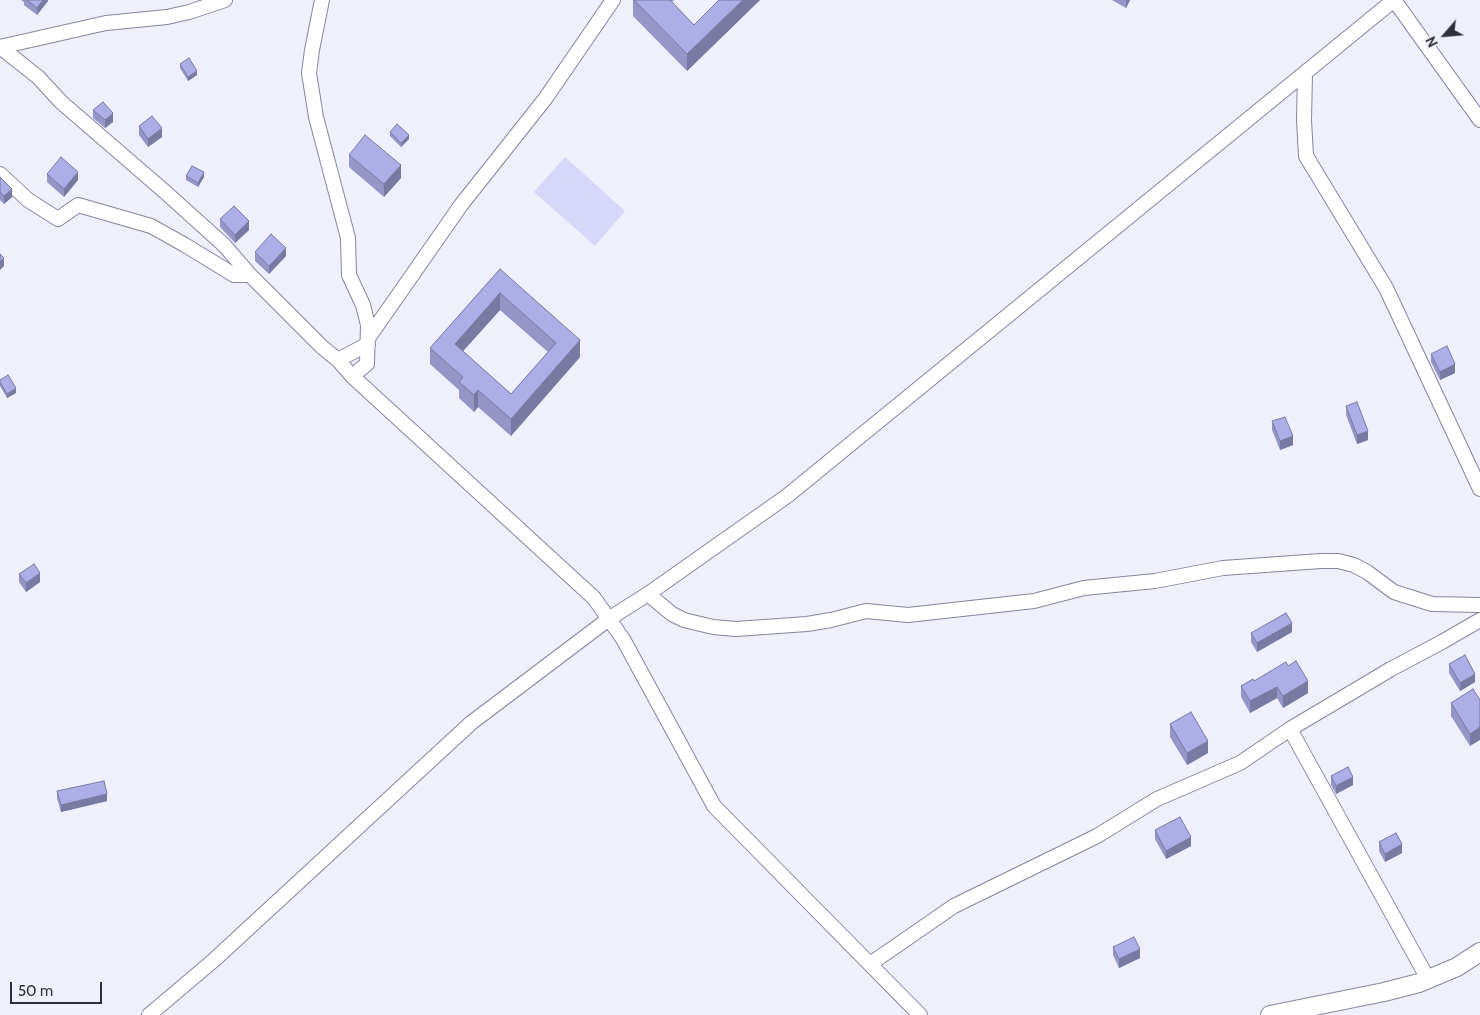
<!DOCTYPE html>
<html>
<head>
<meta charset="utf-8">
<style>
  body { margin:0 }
  #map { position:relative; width:1480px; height:1015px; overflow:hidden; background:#eff0fb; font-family:Cabin,sans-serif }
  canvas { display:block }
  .north { position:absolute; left:1420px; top:10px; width:50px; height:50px; -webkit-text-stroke:4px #eff0fb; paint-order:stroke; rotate:243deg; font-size:14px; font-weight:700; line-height:20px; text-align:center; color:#2f2f3a }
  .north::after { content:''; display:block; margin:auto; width:18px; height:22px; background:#2f2f3a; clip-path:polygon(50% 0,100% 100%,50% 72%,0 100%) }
  .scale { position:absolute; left:10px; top:982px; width:92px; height:22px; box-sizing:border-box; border:2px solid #2f2f3a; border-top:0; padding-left:6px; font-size:15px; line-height:18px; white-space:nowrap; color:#2f2f3a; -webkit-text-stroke:4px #eff0fb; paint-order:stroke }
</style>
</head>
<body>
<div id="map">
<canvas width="1480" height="1015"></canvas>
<div class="north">N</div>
<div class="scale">50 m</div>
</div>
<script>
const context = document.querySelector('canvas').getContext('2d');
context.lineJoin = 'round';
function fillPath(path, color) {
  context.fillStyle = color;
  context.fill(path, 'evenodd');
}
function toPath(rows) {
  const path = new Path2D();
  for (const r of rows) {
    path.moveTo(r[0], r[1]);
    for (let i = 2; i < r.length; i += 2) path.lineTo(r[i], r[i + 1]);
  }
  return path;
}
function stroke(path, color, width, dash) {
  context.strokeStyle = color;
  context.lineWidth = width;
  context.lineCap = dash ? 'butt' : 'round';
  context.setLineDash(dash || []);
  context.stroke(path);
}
fillPath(toPath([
  [565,157,625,211,595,246,534,192]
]), '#d6d7f9');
const minor = toPath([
  [322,0,312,50,309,73,316,117,348,238,349,275,363,305,368,325,367,364,352,376],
  [1394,0,1480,120],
  [0,47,38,77,61,102,164,191,224,245,250,275],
  [0,47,106,23,167,17,189,12,225,0],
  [1305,73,1304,120,1306,156,1386,288,1480,489],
  [0,174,28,200,58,219,78,205,151,226,185,245,234,275,250,275,322,347,338,360,352,376,594,598,623,639,714,806,920,1015],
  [369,337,461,205,545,99,613,0],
  [338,360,368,344],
  [648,594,672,614,684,620,713,627,736,629,807,624,831,620,866,611,908,615,1034,601,1084,588,1155,581,1223,568,1321,561,1338,561,1354,565,1367,572,1394,592,1432,604,1480,605],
  [1290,729,1428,979],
  [870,964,954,906,1097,836,1157,799,1240,763,1290,729,1391,669,1442,642,1480,620],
  [149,1015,214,960,471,723,610,618,648,594,787,496,1394,0]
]);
const major = toPath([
  [1270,1015,1384,992,1419,983,1457,967,1480,952]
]);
stroke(minor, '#85859e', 16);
stroke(major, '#85859e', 20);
stroke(minor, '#fff', 14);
stroke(major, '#fff', 18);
fillPath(toPath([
  [21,0,48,0,48,1,37,15,24,5,24,2],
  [633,0,674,0,672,2,694,25,719,0,760,0,687,71,633,16],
  [1112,0,1130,0,1126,8],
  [180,64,197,75,188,81,180,68],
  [93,110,113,122,105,128,93,118],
  [139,126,162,137,148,147,139,135],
  [390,132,409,139,401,147,390,136],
  [349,155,401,178,384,197,349,167],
  [47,174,78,180,64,197,47,182],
  [186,176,204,177,198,187,186,180],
  [0,177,12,197,4,204,0,200],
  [220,219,249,230,235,243,220,227],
  [255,252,286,256,269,274,255,261],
  [500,269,580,357,511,436,478,407,474,412,459,398,459,390,430,364,430,348],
  [500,310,548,352,511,394,463,351],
  [1431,354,1455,373,1440,380,1431,362],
  [0,380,16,393,7,398,0,386],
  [1346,406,1368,440,1357,444,1346,415],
  [1272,421,1293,445,1280,450,1272,430],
  [19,574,40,582,26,592,19,582],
  [1292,632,1257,652,1251,642,1251,633],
  [1449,664,1475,682,1460,691,1449,673],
  [1254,681,1308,693,1283,708,1277,698,1250,713,1241,697,1241,686],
  [1473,689,1470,746,1451,716,1451,703],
  [1170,724,1208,753,1187,765,1170,737],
  [1331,776,1353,785,1336,794,1331,785],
  [57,791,107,801,61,812,57,798],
  [1155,830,1191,846,1166,859,1155,839],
  [1379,842,1402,853,1385,862,1379,851],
  [1113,947,1140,958,1119,968,1113,955]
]), '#9596c7');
fillPath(toPath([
  [43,0,48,0,48,1,37,15,37,8],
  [743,0,760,0,687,71,687,54],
  [1126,0,1130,0,1126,8],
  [197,71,197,75,188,81,188,77],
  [113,113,113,122,105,128,105,120],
  [162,128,162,137,148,147,148,139],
  [409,135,409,139,401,147,401,143],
  [401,165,401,178,384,197,384,184],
  [78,172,78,180,64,197,64,189],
  [204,172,204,177,198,187,198,183],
  [12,189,12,197,4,204,4,196],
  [249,221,249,230,235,243,235,235],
  [286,248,286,256,269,274,269,266],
  [4,258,4,266,0,270,0,262],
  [500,293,500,310,455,360,455,344],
  [580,340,580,357,511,436,511,419],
  [1455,364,1455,373,1440,380,1440,372],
  [16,388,16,393,7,398,7,394],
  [478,390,478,407,474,412,474,395],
  [1368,431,1368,440,1357,444,1357,435],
  [1293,436,1293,445,1280,450,1280,441],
  [40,573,40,582,26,592,26,583],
  [1292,623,1292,632,1257,652,1257,643],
  [1475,674,1475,682,1460,691,1460,683],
  [1308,681,1308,693,1283,708,1283,696],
  [1277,687,1277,698,1250,713,1250,701],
  [1480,727,1480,740,1470,746,1470,734],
  [1208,741,1208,753,1187,765,1187,753],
  [1353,777,1353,785,1336,794,1336,786],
  [107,794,107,801,61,812,61,805],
  [1191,837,1191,846,1166,859,1166,851],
  [1402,844,1402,853,1385,862,1385,854],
  [1140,949,1140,958,1119,968,1119,959]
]), '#797aa2');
const building = toPath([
  [27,0,43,0,37,8,27,0],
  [634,0,670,0,694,25,719,0,743,0,687,54,634,0],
  [189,58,197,71,188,77,180,64,189,58],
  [103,102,113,113,105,120,93,110,103,102],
  [152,116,162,128,148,139,139,126,152,116],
  [397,124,409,135,401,143,390,132,397,124],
  [365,135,401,165,384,184,349,155,365,135],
  [61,157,78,172,64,189,47,174,61,157],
  [192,166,204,172,198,183,186,176,192,166],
  [0,177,12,189,4,196,0,192,0,177],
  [234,206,249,221,235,235,220,219,234,206],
  [271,234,286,248,269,266,255,252,271,234],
  [0,254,4,258,0,262,0,254],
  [500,269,580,340,511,419,478,390,474,395,459,382,463,377,430,348,500,269],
  [500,293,556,343,511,394,455,344,500,293],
  [1447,346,1455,364,1440,372,1431,354,1447,346],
  [8,375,16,388,7,394,0,382,0,380,8,375],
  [1357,402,1368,431,1357,435,1346,406,1357,402],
  [1285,417,1293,436,1280,441,1272,421,1285,417],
  [34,564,40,573,26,583,19,574,34,564],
  [1286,613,1292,623,1257,643,1251,633,1286,613],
  [1465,655,1475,674,1460,683,1449,664,1465,655],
  [1296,661,1308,681,1283,696,1277,687,1250,701,1241,686,1253,679,1254,681,1286,662,1288,666,1296,661],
  [1473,689,1480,700,1480,727,1470,734,1451,703,1473,689],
  [1191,712,1208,741,1187,753,1170,724,1191,712],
  [1348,767,1353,777,1336,786,1331,776,1348,767],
  [104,781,107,794,61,805,57,791,104,781],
  [1180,817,1191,837,1166,851,1155,830,1180,817],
  [1396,833,1402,844,1385,854,1379,842,1396,833],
  [1134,937,1140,949,1119,959,1113,947,1134,937]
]);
fillPath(building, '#adaee7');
stroke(building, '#797aa2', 1);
</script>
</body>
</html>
